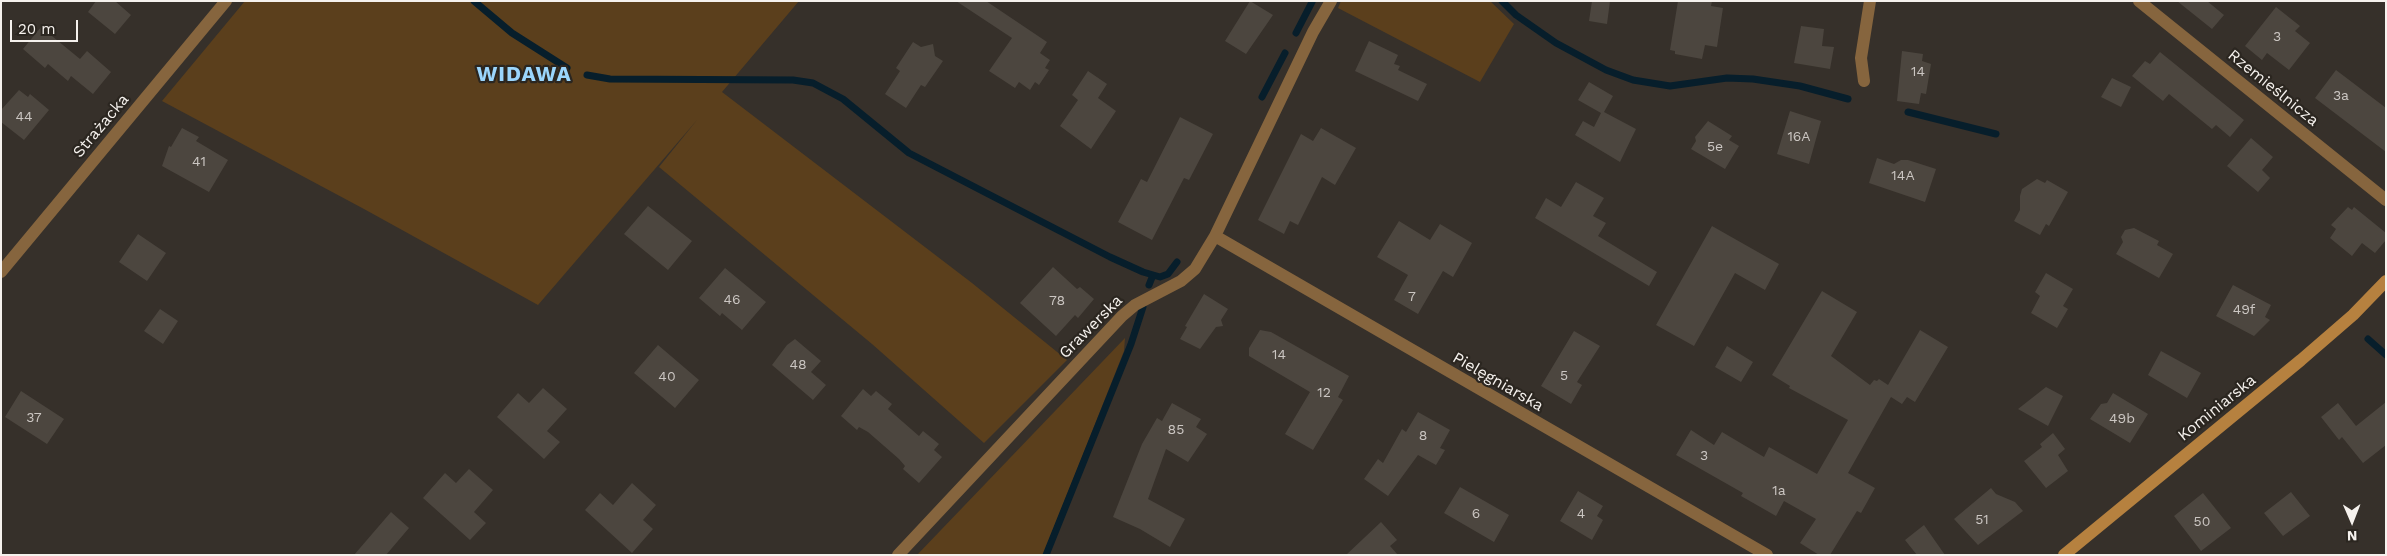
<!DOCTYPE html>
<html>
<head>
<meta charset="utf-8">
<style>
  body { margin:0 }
  #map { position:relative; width:2387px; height:556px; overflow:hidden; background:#36302a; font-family:"Work Sans",sans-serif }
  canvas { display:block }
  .frame { position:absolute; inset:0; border:2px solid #f5f1ed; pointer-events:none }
  .north { position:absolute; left:2327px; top:496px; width:50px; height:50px; -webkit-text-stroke:4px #2b2620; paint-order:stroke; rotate:179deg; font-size:14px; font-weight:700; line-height:20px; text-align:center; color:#f5f1ed }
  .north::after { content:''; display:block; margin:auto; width:18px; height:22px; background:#f5f1ed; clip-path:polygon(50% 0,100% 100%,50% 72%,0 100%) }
  .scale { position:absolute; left:10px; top:20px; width:68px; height:22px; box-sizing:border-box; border:2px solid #f5f1ed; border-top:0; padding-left:6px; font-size:15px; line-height:18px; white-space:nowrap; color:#f5f1ed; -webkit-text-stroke:4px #2b2620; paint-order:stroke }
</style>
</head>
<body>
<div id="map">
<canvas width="2387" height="556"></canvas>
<div class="frame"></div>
<div class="north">N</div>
<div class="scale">20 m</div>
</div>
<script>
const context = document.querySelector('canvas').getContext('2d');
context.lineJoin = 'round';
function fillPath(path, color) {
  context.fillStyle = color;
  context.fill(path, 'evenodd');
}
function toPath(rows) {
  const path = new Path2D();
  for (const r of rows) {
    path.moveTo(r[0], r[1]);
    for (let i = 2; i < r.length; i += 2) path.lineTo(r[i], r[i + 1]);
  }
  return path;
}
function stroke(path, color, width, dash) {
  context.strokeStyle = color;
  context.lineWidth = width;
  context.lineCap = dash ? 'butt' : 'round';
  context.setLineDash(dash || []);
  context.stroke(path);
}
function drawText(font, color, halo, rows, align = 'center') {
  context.font = font + ' "Work Sans",sans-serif';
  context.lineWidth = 4.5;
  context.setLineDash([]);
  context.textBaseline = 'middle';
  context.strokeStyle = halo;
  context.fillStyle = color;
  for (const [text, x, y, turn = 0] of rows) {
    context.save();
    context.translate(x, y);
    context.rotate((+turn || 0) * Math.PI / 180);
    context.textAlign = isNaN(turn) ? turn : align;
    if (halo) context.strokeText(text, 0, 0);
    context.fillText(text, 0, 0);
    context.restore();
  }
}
fillPath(toPath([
  [245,1,799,1,722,92,972,283,1067,360,984,443,872,344,659,167,697,120,538,305,364,209,162,101],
  [1341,1,1490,1,1514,24,1480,82,1338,8],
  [1125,338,1124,351,1043,555,917,555]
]), '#5b3f1c');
stroke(toPath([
  [474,1,512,33,567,68],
  [1502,1,1516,15,1556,43,1606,70,1633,80,1670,86,1727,78,1753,79,1800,86,1848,99],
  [1296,33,1312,2],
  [587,75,610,79,793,80,813,83,843,99,909,153,1110,257,1143,272,1160,277,1168,274,1177,262],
  [1262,97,1285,53],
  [1908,112,1996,134],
  [1149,285,1153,275],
  [2368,339,2386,355],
  [1046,555,1131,344,1143,307]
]), '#071e2b', 7);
fillPath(toPath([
  [96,1,115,1,131,15,115,34,88,12],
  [956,1,986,1,1047,42,1040,53,1050,60,1045,68,1049,70,1039,85,1035,82,1030,90,1019,82,1015,88,989,71,1012,38],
  [1250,1,1273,15,1246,54,1225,41],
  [1592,1,1610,1,1607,24,1589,21],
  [1678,1,1712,1,1711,6,1723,8,1717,47,1705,45,1702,59,1675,54,1675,51,1670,50],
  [2177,1,2207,1,2224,15,2212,29],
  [2276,7,2300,26,2295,31,2310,43,2289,70,2267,53,2262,60,2245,46],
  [1801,26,1824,29,1822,46,1834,47,1830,69,1794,63],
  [41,27,80,59,87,51,111,72,93,94,71,76,68,81,48,64,45,68,23,49],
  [1369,41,1398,55,1394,64,1400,66,1398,70,1427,84,1418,101,1355,71],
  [913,42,921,47,933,44,935,56,943,61,925,87,921,85,906,108,885,94,900,71,896,68],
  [1902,51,1923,54,1922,61,1931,64,1926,94,1921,93,1919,104,1897,101],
  [2160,52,2244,120,2230,137,2216,125,2212,129,2169,94,2163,101,2132,76,2145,61,2150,64],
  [2336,70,2386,108,2386,152,2315,98],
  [1088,71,1107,84,1098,98,1116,111,1091,149,1060,126,1078,100,1072,95],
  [2112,78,2131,87,2121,107,2101,97],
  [1589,82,1613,96,1604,112,1636,129,1620,162,1575,135,1583,121,1594,127,1601,113,1578,100],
  [19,90,28,97,30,94,49,110,24,140,1,122,1,110],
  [1790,111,1821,121,1809,164,1777,154],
  [1180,117,1213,134,1189,180,1184,178,1152,240,1118,222,1141,179,1147,182],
  [1708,121,1732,136,1729,140,1739,146,1725,169,1691,149,1696,141,1695,137],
  [182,128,199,137,196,141,228,160,209,192,162,166,169,146,171,147],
  [1321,128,1356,148,1335,185,1322,177,1298,225,1290,221,1284,234,1258,220,1301,134,1313,141],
  [2251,138,2273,157,2262,170,2270,178,2258,192,2227,166],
  [1877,158,1894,164,1901,160,1908,160,1936,169,1925,202,1869,183],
  [2037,179,2045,183,2047,180,2068,192,2049,226,2046,224,2040,235,2014,221,2020,210,2020,196,2022,189],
  [1576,182,1604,198,1593,216,1606,223,1598,236,1657,272,1649,286,1535,218,1546,198,1561,207],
  [648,206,692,241,668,270,624,234],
  [2348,207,2352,210,2354,207,2386,233,2386,240,2375,253,2362,243,2352,256,2330,238,2336,229,2331,225],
  [1399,221,1430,240,1440,224,1472,243,1453,277,1443,271,1418,314,1394,300,1408,275,1377,257],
  [1712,226,1779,264,1765,290,1735,273,1694,346,1656,325],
  [2134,228,2159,241,2157,245,2173,254,2159,278,2116,254,2123,242,2121,237,2125,230],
  [138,234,166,253,147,281,119,262],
  [1053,267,1077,289,1080,287,1094,299,1078,318,1075,315,1056,336,1020,303],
  [725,268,766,302,742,330,722,313,720,316,699,298],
  [2046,273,2073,289,2063,306,2068,309,2057,328,2031,313,2040,296,2035,292],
  [2233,285,2271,305,2265,317,2270,320,2254,336,2216,316],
  [1822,291,1857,312,1831,356,1870,385,1874,380,1877,381,1879,379,1888,385,1920,330,1948,347,1915,402,1907,397,1902,404,1891,397,1848,473,1875,488,1861,513,1857,511,1830,555,1819,555,1800,543,1816,519,1784,501,1776,516,1741,496,1743,493,1676,455,1691,430,1714,445,1722,432,1764,457,1769,447,1817,474,1848,420,1789,388,1790,386,1772,375],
  [1204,294,1228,309,1221,320,1223,326,1216,327,1200,349,1180,339,1187,327,1185,326],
  [160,309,178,321,163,344,144,331],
  [1260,330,1271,332,1349,376,1338,397,1343,400,1313,450,1285,434,1310,392,1249,356,1249,348],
  [1574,331,1600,346,1577,382,1582,385,1571,404,1541,386],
  [795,339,821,361,811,372,826,385,813,400,772,365,787,345],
  [658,345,699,380,675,408,634,373],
  [1727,346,1753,362,1741,382,1715,367],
  [2161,351,2201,373,2187,398,2148,375],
  [2046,387,2063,396,2048,426,2018,409],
  [543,388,567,409,547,431,560,442,544,459,497,417,518,393,529,403],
  [863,389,871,396,876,391,892,404,888,409,919,436,923,431,939,444,934,450,942,457,919,483,903,469,905,466,899,459,868,432,859,427,857,430,841,416],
  [21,391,64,419,47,444,5,417],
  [2113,393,2148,414,2130,443,2090,419,2101,404,2107,403],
  [2386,402,2386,445,2363,463,2342,437,2339,440,2321,417,2338,403,2356,426],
  [1172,403,1201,419,1196,427,1207,434,1188,462,1166,449,1148,499,1185,519,1170,547,1140,529,1113,517,1142,444,1157,418,1162,421],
  [1418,412,1450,430,1440,448,1445,450,1436,465,1418,455,1388,496,1364,479,1378,459,1383,463,1402,429,1406,432],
  [2053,433,2065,449,2058,455,2068,471,2046,488,2024,461,2042,447,2040,444],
  [469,469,493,490,474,512,486,523,470,540,423,498,445,473,456,483],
  [632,483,656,505,643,520,653,529,632,553,585,510,600,493,613,505],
  [1460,487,1509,515,1494,542,1444,513],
  [1991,488,1996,494,2015,502,2023,511,1978,545,1954,519],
  [1578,491,1603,506,1597,516,1603,520,1592,540,1560,521],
  [2291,492,2310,516,2283,536,2264,513],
  [2203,493,2231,528,2201,551,2174,516],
  [391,512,409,528,386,555,354,555],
  [1381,522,1397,540,1390,546,1398,555,1346,555],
  [1924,525,1945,555,1917,555,1905,540]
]), '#4c463f');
stroke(toPath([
  [2139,1,2386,200],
  [1864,81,1861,58,1870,1],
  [1215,236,1767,555],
  [1,272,226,1],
  [898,555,1122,316,1135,305,1181,281,1195,269,1215,236,1313,32,1331,1]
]), '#86653e', 12);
stroke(toPath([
  [2064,555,2301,360,2353,315,2386,281]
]), '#b6813f', 12);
drawText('14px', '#cbc6c2', null, [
  ["3",2277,37],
  ["14",1918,72],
  ["3a",2341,96],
  ["44",24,117],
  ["16A",1799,137],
  ["5e",1715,147],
  ["41",199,162],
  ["14A",1903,176],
  ["7",1412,297],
  ["46",732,300],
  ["78",1057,301],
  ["49f",2244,310],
  ["14",1279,355],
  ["48",798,365],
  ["5",1564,376],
  ["40",667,377],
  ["12",1324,393],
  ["37",34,418],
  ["49b",2122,419],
  ["85",1176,430],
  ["8",1423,436],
  ["3",1704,456],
  ["1a",1779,491],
  ["6",1476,514],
  ["4",1581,514],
  ["51",1982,520],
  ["50",2202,522]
]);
drawText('16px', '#f5f1ed', '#2b2620', [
  ["Rzemieślnicza",2273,88,39],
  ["Strażacka",101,126,-50],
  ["Grawerska",1091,327,-45],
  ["Pielęgniarska",1498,382,30],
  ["Kominiarska",2217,408,-39]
]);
context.letterSpacing = '1px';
drawText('bold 21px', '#9bd6fc', '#2b2620', [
  ["WIDAWA",524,75]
]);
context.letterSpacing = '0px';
</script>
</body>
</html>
